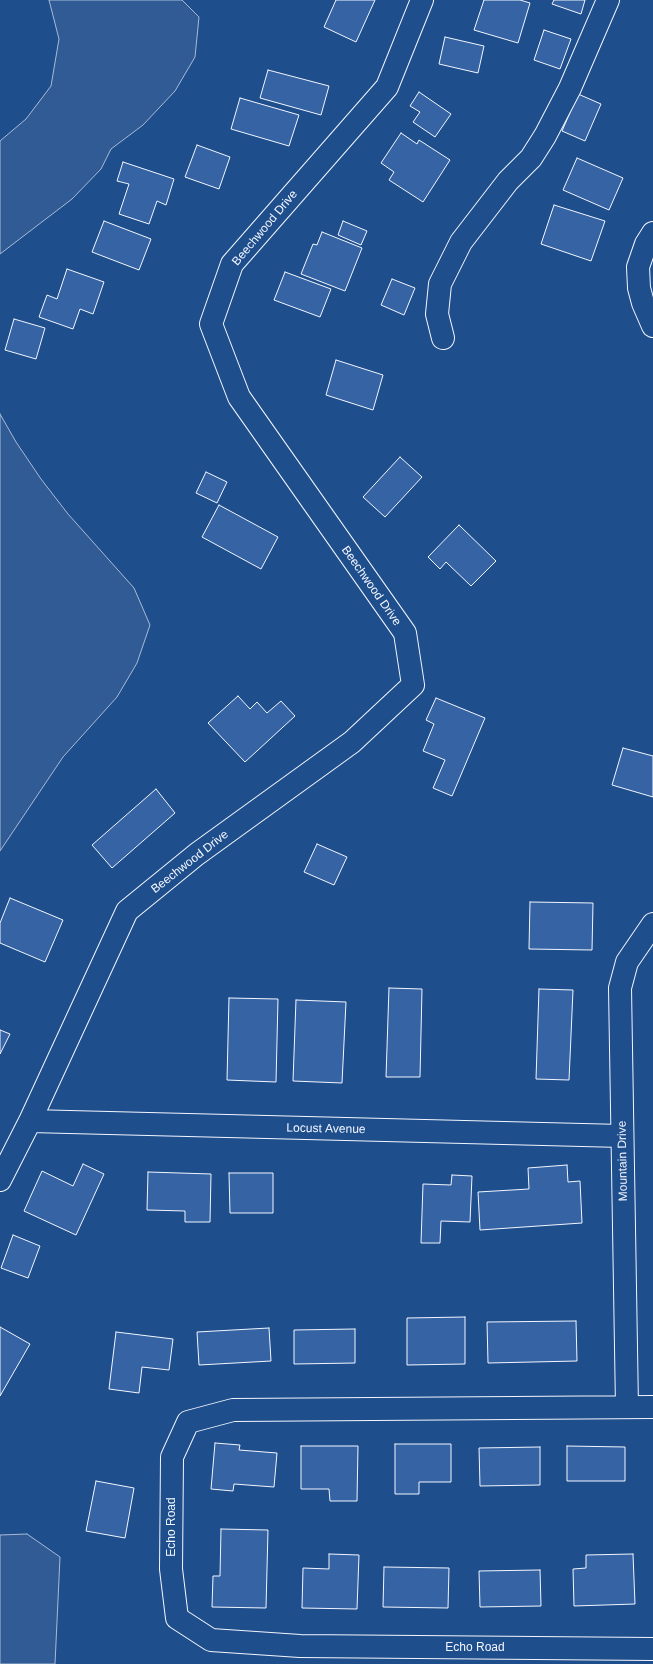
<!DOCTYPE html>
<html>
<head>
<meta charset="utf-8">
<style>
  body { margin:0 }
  canvas { display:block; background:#1f4e8c }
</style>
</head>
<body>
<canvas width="653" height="1664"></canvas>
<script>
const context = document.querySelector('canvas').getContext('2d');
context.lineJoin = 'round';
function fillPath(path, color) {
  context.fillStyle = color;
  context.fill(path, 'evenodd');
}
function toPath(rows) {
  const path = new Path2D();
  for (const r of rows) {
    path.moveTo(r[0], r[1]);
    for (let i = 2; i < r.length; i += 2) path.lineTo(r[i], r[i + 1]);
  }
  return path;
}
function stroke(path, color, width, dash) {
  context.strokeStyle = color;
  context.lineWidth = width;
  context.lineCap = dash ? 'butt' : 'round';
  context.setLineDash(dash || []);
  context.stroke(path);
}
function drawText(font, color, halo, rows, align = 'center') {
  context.font = font + ' Helvetica,sans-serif';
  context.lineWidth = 3;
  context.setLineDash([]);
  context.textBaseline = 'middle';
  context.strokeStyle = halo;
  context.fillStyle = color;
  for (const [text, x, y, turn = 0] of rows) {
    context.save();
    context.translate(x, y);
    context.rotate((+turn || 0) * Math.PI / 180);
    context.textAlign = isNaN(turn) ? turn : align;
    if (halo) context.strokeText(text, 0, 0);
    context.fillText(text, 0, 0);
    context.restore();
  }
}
const built = toPath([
  [49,0,182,0,199,17,195,57,175,91,143,125,111,149,101,169,72,199,0,254,0,141,26,119,51,86,59,39,49,0],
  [0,414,16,442,41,479,68,514,134,588,150,625,137,663,117,697,63,757,0,851,0,414],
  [27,1534,60,1557,55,1664,0,1664,0,1535,27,1534]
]);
fillPath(built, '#305b95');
stroke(built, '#a8bbd7', 1);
const building = toPath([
  [336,0,375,0,356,42,324,27,336,0],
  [484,0,520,0,530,3,518,43,474,30,484,0],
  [554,0,585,0,581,14,552,4,554,0],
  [544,30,571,39,560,69,534,60,544,30],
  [445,37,484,46,478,73,439,64,445,37],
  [268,70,329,86,321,115,260,98,268,70],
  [419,92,451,114,435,137,413,122,420,112,410,106,419,92],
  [578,94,601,104,585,141,562,131,578,94],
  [240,98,299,115,289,146,231,129,240,98],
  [401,133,417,144,419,140,450,160,423,202,389,180,394,172,381,163,401,133],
  [197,145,230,157,219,189,185,177,197,145],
  [577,158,623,178,609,210,563,190,577,158],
  [123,162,174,179,166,205,157,201,149,224,119,214,129,184,117,181,123,162],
  [554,205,605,221,591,261,541,244,554,205],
  [104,221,151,239,139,270,92,252,104,221],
  [343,221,367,231,361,245,338,235,343,221],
  [322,232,362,248,345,291,301,274,313,244,317,245,322,232],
  [67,269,104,282,93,314,80,309,73,329,39,317,47,295,57,299,67,269],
  [285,272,331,289,320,317,274,300,285,272],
  [392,279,415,288,404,315,381,305,392,279],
  [14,319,45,328,36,359,5,350,14,319],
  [336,360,383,375,373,410,326,395,336,360],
  [400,457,422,477,385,517,363,497,400,457],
  [206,472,227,482,217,503,196,493,206,472],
  [219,505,278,537,261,569,202,537,219,505],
  [459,525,496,561,471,586,446,562,440,569,428,557,459,525],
  [238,696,250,709,257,702,267,713,281,701,295,716,245,762,208,723,238,696],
  [436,698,485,718,452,796,433,788,445,760,423,751,434,724,426,720,436,698],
  [623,748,653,756,653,797,612,785,623,748],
  [156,789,175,813,112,868,92,845,156,789],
  [317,844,347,857,334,885,304,872,317,844],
  [10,898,63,920,45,962,0,943,0,923,10,898],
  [530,902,593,903,592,950,529,949,530,902],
  [389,988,422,989,420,1077,386,1077,389,988],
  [539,989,573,990,569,1080,536,1079,539,989],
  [229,998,278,999,276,1082,227,1080,229,998],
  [296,1000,346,1002,342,1083,293,1081,296,1000],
  [0,1030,10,1034,0,1054,0,1030],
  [83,1164,104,1174,76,1235,24,1211,42,1171,73,1186,83,1164],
  [567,1165,568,1182,580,1181,582,1223,480,1230,478,1192,529,1189,528,1168,567,1165],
  [148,1172,211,1174,210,1222,185,1222,185,1211,147,1210,148,1172],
  [229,1173,273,1173,273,1213,230,1213,229,1173],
  [452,1175,472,1176,470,1222,441,1221,440,1243,421,1243,423,1184,451,1185,452,1175],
  [13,1235,40,1246,28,1278,1,1268,13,1235],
  [465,1317,465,1364,407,1365,407,1318,465,1317],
  [576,1321,577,1361,488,1363,487,1322,576,1321],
  [0,1327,30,1344,0,1396,0,1327],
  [269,1328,271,1361,199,1365,197,1332,269,1328],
  [355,1329,355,1363,294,1364,294,1330,355,1329],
  [116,1332,173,1339,169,1370,142,1367,139,1393,109,1389,116,1332],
  [215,1443,240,1445,239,1450,277,1453,274,1487,234,1484,233,1491,211,1489,215,1443],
  [395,1444,451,1444,451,1482,419,1482,419,1494,395,1494,395,1444],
  [301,1446,358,1446,357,1501,330,1501,329,1489,301,1489,301,1446],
  [567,1446,625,1447,625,1481,567,1481,567,1446],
  [540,1447,540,1485,480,1486,479,1448,540,1447],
  [96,1481,134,1488,125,1538,86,1531,96,1481],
  [221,1529,268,1530,266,1608,212,1607,213,1576,220,1576,221,1529],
  [329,1554,359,1555,357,1609,302,1608,303,1568,329,1569,329,1554],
  [633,1554,635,1604,574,1606,573,1569,586,1568,586,1555,633,1554],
  [384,1567,449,1568,448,1608,383,1607,384,1567],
  [540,1570,541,1606,480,1607,479,1571,540,1570]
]);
fillPath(building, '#3563a3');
stroke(building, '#f2f6ff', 1);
const street = toPath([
  [443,338,437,314,440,284,461,242,508,181,531,158,545,136,570,88,608,0],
  [30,1121,622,1136],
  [0,1180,30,1121,127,911,197,854,352,742,413,685,405,633,239,397,211,324,232,264,387,87,422,0],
  [627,1407,620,988,627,962,653,924],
  [653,1407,233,1410,188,1422,172,1457,171,1569,177,1618,211,1640,300,1646,653,1649]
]);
const secondary = toPath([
  [653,233,646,244,638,267,639,288,643,303,653,326]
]);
stroke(street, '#f2f6ff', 24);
stroke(secondary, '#f2f6ff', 24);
stroke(street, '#1f4e8c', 22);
stroke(secondary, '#1f4e8c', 22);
drawText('12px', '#f2f6ff', '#1f4e8c', [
  ["Beechwood Drive",265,228,-50],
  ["Beechwood Drive",371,586,55],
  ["Beechwood Drive",190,862,-38],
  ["Locust Avenue",326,1129,1],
  ["Mountain Drive",623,1161,-91],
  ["Echo Road",172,1527,-90],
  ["Echo Road",475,1648]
]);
</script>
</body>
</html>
